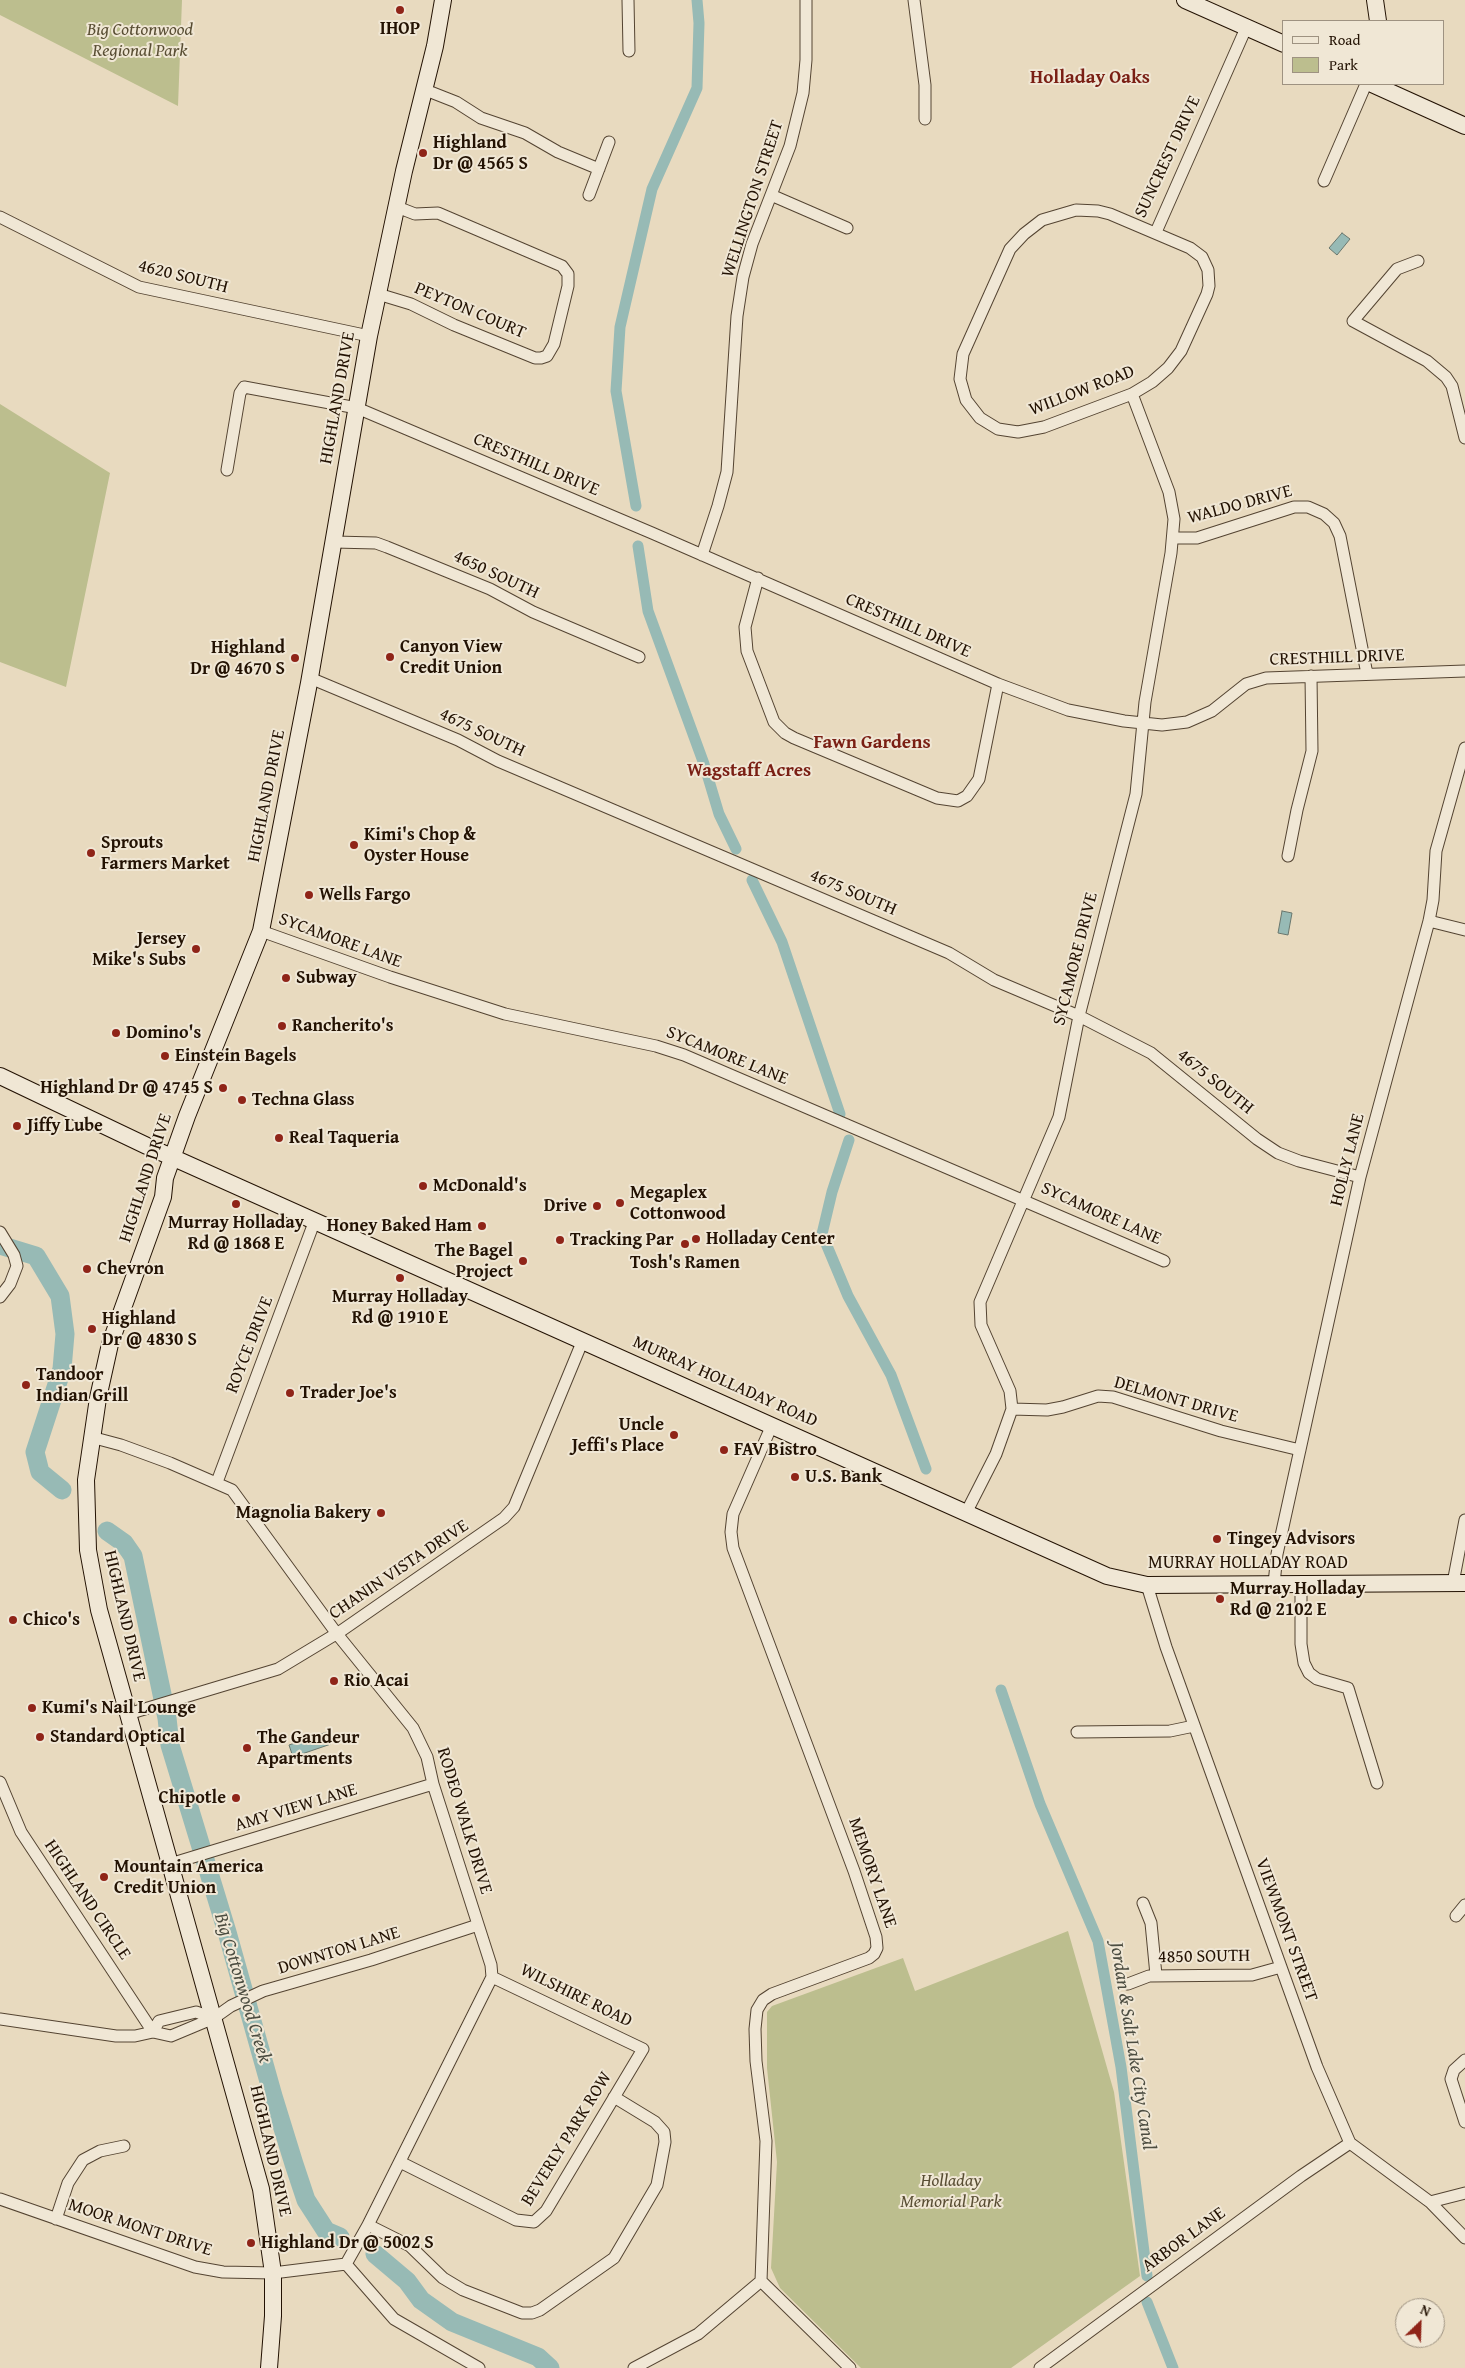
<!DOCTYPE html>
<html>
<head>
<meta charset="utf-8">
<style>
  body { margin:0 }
  #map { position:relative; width:1465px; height:2368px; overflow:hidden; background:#e8dabf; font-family:"Gentium Book Plus",serif }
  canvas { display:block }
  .legend { position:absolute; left:1282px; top:20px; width:162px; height:65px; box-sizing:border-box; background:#f0e7d5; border:1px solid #9e9281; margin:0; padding:6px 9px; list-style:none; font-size:15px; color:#231203 }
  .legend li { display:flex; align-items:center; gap:10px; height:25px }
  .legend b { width:25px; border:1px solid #9e9281 }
  .north { position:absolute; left:1395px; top:2298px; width:50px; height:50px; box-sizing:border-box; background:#f0e7d5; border:1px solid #9e9281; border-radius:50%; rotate:24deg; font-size:14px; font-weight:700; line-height:20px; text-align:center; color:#231203 }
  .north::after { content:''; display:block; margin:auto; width:18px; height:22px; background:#8f2418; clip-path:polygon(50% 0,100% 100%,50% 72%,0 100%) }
</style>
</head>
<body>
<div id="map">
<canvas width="1465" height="2368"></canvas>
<ul class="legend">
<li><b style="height:6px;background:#f0e7d5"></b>Road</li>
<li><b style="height:14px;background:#bcbe8e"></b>Park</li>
</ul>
<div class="north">N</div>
</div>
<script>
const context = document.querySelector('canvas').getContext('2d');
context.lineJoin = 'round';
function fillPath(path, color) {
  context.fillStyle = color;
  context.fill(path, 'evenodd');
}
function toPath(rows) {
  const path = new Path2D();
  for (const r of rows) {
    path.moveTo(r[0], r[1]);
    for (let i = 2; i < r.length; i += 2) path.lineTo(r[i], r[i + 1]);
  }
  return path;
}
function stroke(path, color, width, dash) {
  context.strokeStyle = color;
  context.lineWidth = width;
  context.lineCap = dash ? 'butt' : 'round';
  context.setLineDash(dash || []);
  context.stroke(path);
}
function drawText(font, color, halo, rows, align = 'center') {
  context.font = font + ' "Gentium Book Plus",serif';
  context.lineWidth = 4;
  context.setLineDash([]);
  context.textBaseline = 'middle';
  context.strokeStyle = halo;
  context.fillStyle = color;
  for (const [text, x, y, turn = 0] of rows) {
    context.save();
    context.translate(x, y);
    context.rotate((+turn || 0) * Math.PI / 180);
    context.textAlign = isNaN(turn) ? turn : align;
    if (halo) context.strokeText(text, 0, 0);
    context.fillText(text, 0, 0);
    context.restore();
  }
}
fillPath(toPath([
  [0,0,182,0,178,106,0,15],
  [0,404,110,473,66,687,0,662],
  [1068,1931,1114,2092,1140,2276,1011,2368,861,2368,780,2288,771,2268,777,2162,767,2068,767,2012,772,2006,903,1958,915,1991]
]), '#bcbe8e');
const water = toPath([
  [1342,233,1350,239,1337,255,1329,248,1342,233],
  [1282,911,1292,913,1288,935,1278,933,1282,911],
  [327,1732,331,1744,293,1757,289,1745,327,1732]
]);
fillPath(water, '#97bab5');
stroke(water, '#69776e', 1);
stroke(toPath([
  [636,506,616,391,620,327,652,189,697,88,699,23,697,0],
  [638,546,648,611,704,764,719,814,736,849],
  [752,880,782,942,840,1114],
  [849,1140,832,1192,822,1234,848,1296,891,1375,926,1469],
  [1001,1690,1040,1804,1098,1941,1121,2067,1147,2276],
  [1147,2302,1173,2368]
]), '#97bab5', 11);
stroke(toPath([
  [0,1245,36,1256,60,1296,65,1334,62,1369,35,1452,40,1472,62,1490],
  [107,1531,124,1543,133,1556,167,1718,170,1745,227,1932,273,2096,294,2164,306,2200,326,2231,340,2237],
  [375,2254,407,2281,421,2300,452,2322,538,2357,550,2368]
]), '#97bab5', 19);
const street = toPath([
  [628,0,629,51],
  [914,0,925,85,925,119],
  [423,89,456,102,481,118,525,133,558,152,599,169],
  [1324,181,1366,84],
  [589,195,609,142],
  [771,195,847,228],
  [1076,210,1098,211,1110,214,1190,248,1202,257,1208,270,1209,286,1207,294,1181,351,1168,368,1152,382,1132,394,1044,427,1018,432,998,429,980,418,966,400,960,379,963,354,1010,249,1024,234,1042,220,1076,210],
  [0,217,139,287,369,336],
  [1156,232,1246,28],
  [1418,261,1397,269,1353,321,1427,361,1446,377,1452,386,1465,438],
  [378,294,411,304,454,325,535,358,541,358,547,356,554,344,568,286,568,274,562,266,438,213,415,214,397,207],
  [227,470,240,393,244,387,357,408,652,533,998,684,1068,710,1124,721,1162,725,1187,722,1212,711,1246,684,1266,678,1465,671],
  [1174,538,1197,538,1294,507,1308,507,1324,514,1334,523,1340,536,1367,674],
  [334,542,376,543,387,547,490,589,533,612,639,657],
  [702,555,718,506,727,472,737,316,743,277,752,244,790,146,803,93,806,60,806,0],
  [758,578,745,627,747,651,774,722,785,733,794,738,937,798,958,801,967,796,979,779,998,684],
  [310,678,458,740,498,761,949,953,994,980,1079,1016,1151,1053,1257,1139,1278,1153,1299,1161,1360,1177],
  [1288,856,1297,810,1312,751,1311,676],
  [1429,921,1465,930],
  [261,931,390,977,505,1014,656,1046,684,1055,1164,1261],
  [0,1232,14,1255,17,1266,10,1284,0,1297],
  [1012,1409,1047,1410,1063,1407,1098,1396,1113,1397,1221,1431,1300,1450],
  [217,1482,315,1220],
  [966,1513,996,1454,1012,1409,1010,1391,981,1325,980,1302,1059,1117,1079,1016,1136,794,1145,702,1171,553,1174,519,1169,492,1132,394],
  [1453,1583,1465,1520],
  [1274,1584,1277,1554,1360,1177,1429,921,1433,900,1436,851,1465,748],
  [1301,1584,1301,1644,1304,1663,1309,1673,1317,1679,1348,1688,1377,1783],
  [1147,1585,1166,1647,1281,1967,1317,2067,1350,2143,1430,2202,1465,2238],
  [128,1714,278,1669,341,1631,504,1518,514,1507,583,1340],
  [1077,1732,1170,1731,1194,1726],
  [0,1782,21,1832,153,2032],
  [170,1864,433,1784],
  [1143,1903,1151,1923,1156,1975],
  [1456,1916,1465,1905],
  [1128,1984,1149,1976,1252,1975,1281,1967],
  [0,2019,116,2036,135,2036,153,2032,171,2036,214,2018,231,2006,263,1991,371,1960,478,1925],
  [153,2032,159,2021,196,2012,214,2018],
  [1465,2060,1454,2070,1451,2079,1465,2122],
  [400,2162,516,2220,534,2222,546,2211,643,2049,492,1977],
  [0,2199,195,2267,223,2272,273,2273,346,2264,368,2225,492,1977,491,1965,433,1784,427,1757,413,1728,337,1634,232,1490,170,1463,121,1445,91,1437],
  [1430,2202,1465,2193],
  [56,2219,68,2183,83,2160,100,2151,124,2146],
  [368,2225,410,2246,443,2278,463,2290,522,2313,532,2313,540,2310,614,2258,657,2185,665,2142,664,2132,655,2122,614,2097],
  [346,2264,394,2319,479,2368],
  [761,2281,766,2141,756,2061,755,2029,757,2010,763,2000,772,1994,869,1958,874,1954,877,1948,876,1937,854,1871,733,1548,731,1532,733,1514,772,1425],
  [634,2368,698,2334,761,2281,850,2368],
  [1040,2368,1301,2176,1350,2143]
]);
const secondary = toPath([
  [1185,0,1284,44],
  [1375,0,1378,21],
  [1372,84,1465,126],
  [0,1076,147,1146,1107,1576,1147,1585,1465,1583],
  [269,2368,273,2316,273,2273,261,2189,99,1610,88,1550,86,1480,98,1398,110,1344,163,1197,165,1178,187,1116,261,931,309,683,369,336,404,171,435,46,443,0]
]);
stroke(street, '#544432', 13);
stroke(secondary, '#231203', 18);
stroke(street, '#f0e7d5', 11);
stroke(secondary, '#f0e7d5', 16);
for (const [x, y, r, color] of [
  [400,10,5,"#8f2418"],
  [423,153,5,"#8f2418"],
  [390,657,5,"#8f2418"],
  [295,658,5,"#8f2418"],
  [354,845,5,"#8f2418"],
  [91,853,5,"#8f2418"],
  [309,895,5,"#8f2418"],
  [196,949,5,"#8f2418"],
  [286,978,5,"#8f2418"],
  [282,1026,5,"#8f2418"],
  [116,1033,5,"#8f2418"],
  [165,1056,5,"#8f2418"],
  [223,1088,5,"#8f2418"],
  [242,1100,5,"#8f2418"],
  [17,1126,5,"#8f2418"],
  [279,1138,5,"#8f2418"],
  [423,1186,5,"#8f2418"],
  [620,1203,5,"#8f2418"],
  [236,1204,5,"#8f2418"],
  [597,1206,5,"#8f2418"],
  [482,1226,5,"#8f2418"],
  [696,1239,5,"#8f2418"],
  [560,1240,5,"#8f2418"],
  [685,1244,5,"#8f2418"],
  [523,1261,5,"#8f2418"],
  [87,1269,5,"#8f2418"],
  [400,1278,5,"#8f2418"],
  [92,1329,5,"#8f2418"],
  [26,1385,5,"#8f2418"],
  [290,1393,5,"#8f2418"],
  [674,1435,5,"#8f2418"],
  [724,1450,5,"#8f2418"],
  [795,1477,5,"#8f2418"],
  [381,1513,5,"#8f2418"],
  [1217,1539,5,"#8f2418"],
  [1220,1599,5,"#8f2418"],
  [13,1620,5,"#8f2418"],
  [334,1681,5,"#8f2418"],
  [32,1708,5,"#8f2418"],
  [40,1737,5,"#8f2418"],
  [247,1748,5,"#8f2418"],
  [236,1798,5,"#8f2418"],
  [104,1877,5,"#8f2418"],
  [251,2243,5,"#8f2418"]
]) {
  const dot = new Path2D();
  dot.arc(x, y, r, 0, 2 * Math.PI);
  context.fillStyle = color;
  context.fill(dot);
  stroke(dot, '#f0e7d5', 2);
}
drawText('bold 18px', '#231203', '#f0e7d5', [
  ["IHOP",400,29,"center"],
  ["Highland",433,143],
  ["Dr @ 4565 S",433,164],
  ["Canyon View",400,647],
  ["Credit Union",400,668],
  ["Highland",285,648,"right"],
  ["Dr @ 4670 S",285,669,"right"],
  ["Kimi's Chop &",364,835],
  ["Oyster House",364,856],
  ["Sprouts",101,843],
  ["Farmers Market",101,864],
  ["Wells Fargo",319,895],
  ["Jersey",186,939,"right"],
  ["Mike's Subs",186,960,"right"],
  ["Subway",296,978],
  ["Rancherito's",292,1026],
  ["Domino's",126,1033],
  ["Einstein Bagels",175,1056],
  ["Highland Dr @ 4745 S",213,1088,"right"],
  ["Techna Glass",252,1100],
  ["Jiffy Lube",27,1126],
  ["Real Taqueria",289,1138],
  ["McDonald's",433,1186],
  ["Megaplex",630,1193],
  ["Cottonwood",630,1214],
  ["Drive",587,1206,"right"],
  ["Murray Holladay",236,1223,"center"],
  ["Rd @ 1868 E",236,1244,"center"],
  ["Honey Baked Ham",472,1226,"right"],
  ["Holladay Center",706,1239],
  ["Tracking Par",570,1240],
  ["The Bagel",513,1251,"right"],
  ["Project",513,1272,"right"],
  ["Tosh's Ramen",685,1263,"center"],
  ["Chevron",97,1269],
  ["Murray Holladay",400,1297,"center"],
  ["Rd @ 1910 E",400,1318,"center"],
  ["Highland",102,1319],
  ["Dr @ 4830 S",102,1340],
  ["Tandoor",36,1375],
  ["Indian Grill",36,1396],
  ["Trader Joe's",300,1393],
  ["Uncle",664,1425,"right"],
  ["Jeffi's Place",664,1446,"right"],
  ["FAV Bistro",734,1450],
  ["U.S. Bank",805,1477],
  ["Magnolia Bakery",371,1513,"right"],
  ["Tingey Advisors",1227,1539],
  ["Murray Holladay",1230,1589],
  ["Rd @ 2102 E",1230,1610],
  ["Chico's",23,1620],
  ["Rio Acai",344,1681],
  ["Kumi's Nail Lounge",42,1708],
  ["Standard Optical",50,1737],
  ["The Gandeur",257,1738],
  ["Apartments",257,1759],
  ["Chipotle",226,1798,"right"],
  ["Mountain America",114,1867],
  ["Credit Union",114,1888],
  ["Highland Dr @ 5002 S",261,2243]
], 'left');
drawText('italic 18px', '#594e34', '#f0e7d5', [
  ["Big Cottonwood",140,30],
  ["Regional Park",140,51],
  ["Holladay",951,2181],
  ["Memorial Park",951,2202]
]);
drawText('18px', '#231203', '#f0e7d5', [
  ["SUNCREST DRIVE",1168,157,-65],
  ["WELLINGTON STREET",753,199,-72],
  ["4620 SOUTH",183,277,14],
  ["PEYTON COURT",470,311,23],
  ["WILLOW ROAD",1082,391,-21],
  ["HIGHLAND DRIVE",338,398,-80],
  ["CRESTHILL DRIVE",536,465,23],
  ["WALDO DRIVE",1240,505,-15],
  ["4650 SOUTH",496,575,25],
  ["CRESTHILL DRIVE",908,626,24],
  ["CRESTHILL DRIVE",1337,658,-2],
  ["4675 SOUTH",482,733,25],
  ["HIGHLAND DRIVE",267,796,-79],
  ["4675 SOUTH",853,893,23],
  ["SYCAMORE LANE",340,941,20],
  ["SYCAMORE DRIVE",1076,959,-76],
  ["SYCAMORE LANE",727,1056,22],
  ["4675 SOUTH",1215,1082,39],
  ["HOLLY LANE",1348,1160,-76],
  ["HIGHLAND DRIVE",146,1178,-72],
  ["SYCAMORE LANE",1101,1214,24],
  ["ROYCE DRIVE",250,1345,-69],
  ["MURRAY HOLLADAY ROAD",725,1382,24],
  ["DELMONT DRIVE",1176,1400,16],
  ["MURRAY HOLLADAY ROAD",1248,1563],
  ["CHANIN VISTA DRIVE",399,1570,-34],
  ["HIGHLAND DRIVE",124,1616,77],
  ["AMY VIEW LANE",296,1808,-17],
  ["RODEO WALK DRIVE",464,1821,73],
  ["MEMORY LANE",872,1873,71],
  ["HIGHLAND CIRCLE",87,1900,56],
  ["VIEWMONT STREET",1286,1930,70],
  ["DOWNTON LANE",339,1951,-17],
  ["4850 SOUTH",1204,1957,-1],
  ["WILSHIRE ROAD",576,1996,26],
  ["BEVERLY PARK ROW",567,2139,-58],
  ["HIGHLAND DRIVE",270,2151,77],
  ["MOOR MONT DRIVE",140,2228,18],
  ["ARBOR LANE",1184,2240,-36]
]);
drawText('bold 19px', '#7a1f14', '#f0e7d5', [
  ["Holladay Oaks",1090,78],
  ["Fawn Gardens",872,743],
  ["Wagstaff Acres",749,771]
]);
drawText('italic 19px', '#4c4d41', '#f0e7d5', [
  ["Big Cottonwood Creek",242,1988,73],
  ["Jordan & Salt Lake City Canal",1132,2046,81]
]);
</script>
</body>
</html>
